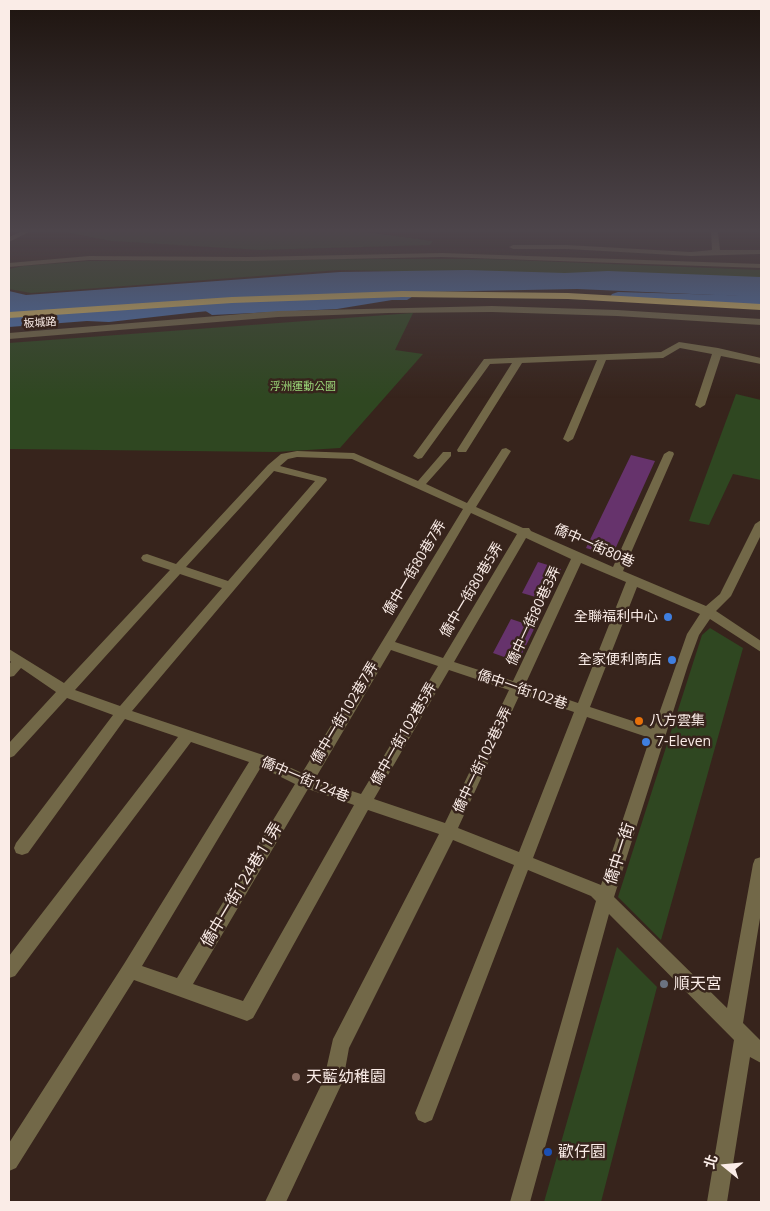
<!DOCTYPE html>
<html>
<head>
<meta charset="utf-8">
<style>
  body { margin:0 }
  #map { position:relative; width:770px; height:1211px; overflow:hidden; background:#37241c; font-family:"Open Sans","Noto Sans TC",sans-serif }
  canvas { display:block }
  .frame { position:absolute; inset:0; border:10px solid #faece7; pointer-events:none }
  .north { position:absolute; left:700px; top:1141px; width:50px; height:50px; -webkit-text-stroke:4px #37241c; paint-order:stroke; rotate:287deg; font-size:14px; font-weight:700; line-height:20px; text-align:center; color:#faece7 }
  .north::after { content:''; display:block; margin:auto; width:18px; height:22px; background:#faece7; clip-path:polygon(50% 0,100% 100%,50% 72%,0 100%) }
</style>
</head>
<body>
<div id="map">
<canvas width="770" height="1211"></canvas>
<div class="frame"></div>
<div class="north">北</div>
</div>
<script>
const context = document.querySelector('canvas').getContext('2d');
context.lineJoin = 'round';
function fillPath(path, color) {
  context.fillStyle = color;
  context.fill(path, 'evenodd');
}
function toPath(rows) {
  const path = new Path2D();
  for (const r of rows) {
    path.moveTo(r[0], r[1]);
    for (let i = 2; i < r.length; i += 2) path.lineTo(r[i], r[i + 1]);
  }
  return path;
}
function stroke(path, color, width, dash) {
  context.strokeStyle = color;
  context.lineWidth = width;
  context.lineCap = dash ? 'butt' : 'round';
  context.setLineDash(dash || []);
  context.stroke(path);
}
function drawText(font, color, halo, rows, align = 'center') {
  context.font = font + ' "Open Sans","Noto Sans TC",sans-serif';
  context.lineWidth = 5;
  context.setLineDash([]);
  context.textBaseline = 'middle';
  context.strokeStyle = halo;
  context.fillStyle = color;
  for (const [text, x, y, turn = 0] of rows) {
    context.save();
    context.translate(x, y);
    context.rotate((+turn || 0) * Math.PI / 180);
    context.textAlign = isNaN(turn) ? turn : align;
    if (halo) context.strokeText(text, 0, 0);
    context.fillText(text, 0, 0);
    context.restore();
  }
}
fillPath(toPath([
  [49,229,344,229,433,241,430,245,260,250,111,241],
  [374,259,487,259,761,270,761,280,339,270,31,293,9,289,9,269,23,266,88,261],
  [413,313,395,350,423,354,340,448,276,452,9,449,9,343],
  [736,394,761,400,761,480,733,474,709,525,689,521],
  [710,628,743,648,661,940,618,897,702,635],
  [617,947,657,987,601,1202,544,1202]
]), '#2f4721');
fillPath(toPath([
  [467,270,565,273,608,271,761,277,761,297,577,289,421,292,198,312,109,322,87,321,9,327,9,291,26,295,340,272]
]), '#4b74b2');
fillPath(toPath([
  [392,290,407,290,415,295,407,300,392,300,337,309,212,315,204,310,212,305,337,299,392,290],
  [618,292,761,296,761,306,612,300,610,297,612,294,618,292]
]), '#4b74b2');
fillPath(toPath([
  [631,455,655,461,612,556,586,548],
  [538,562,561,569,546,600,522,593],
  [511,619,535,627,518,662,493,653]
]), '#66336c');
fillPath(toPath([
  [26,229,35,229,9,242,9,237,26,229],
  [590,229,761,229,761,232,718,232,720,250,761,250,761,254,691,256,567,249,513,249,509,247,513,245,567,245,691,252,712,250,711,232,594,231,590,229],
  [442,253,761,264,761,268,442,257,248,261,89,260,9,267,9,263,89,256,248,257,442,253],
  [492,306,617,310,761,319,761,325,617,316,492,312,388,313,278,317,9,339,9,333,278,311,492,306],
  [679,342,718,348,761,358,761,364,721,356,705,405,700,408,695,405,712,354,680,348,663,358,606,360,573,439,568,442,563,439,597,360,522,363,466,452,458,452,457,450,512,363,490,364,422,458,418,459,413,456,484,359,661,352,679,342],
  [506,448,511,451,476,507,523,528,529,528,531,531,613,567,664,454,669,451,673,452,674,454,623,571,706,606,720,594,755,524,761,520,761,535,731,596,716,611,761,641,761,652,710,619,699,635,688,665,614,897,727,1008,753,864,755,859,761,857,761,912,743,1023,761,1041,761,1063,750,1057,727,1202,707,1202,734,1040,609,914,530,1202,510,1202,596,901,591,896,528,870,432,1120,425,1123,418,1120,415,1113,514,865,453,840,349,1048,343,1081,286,1202,265,1202,324,1079,333,1039,439,834,368,810,253,1018,247,1021,134,980,16,1168,9,1171,9,1143,124,964,249,762,191,742,15,976,9,978,9,956,178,737,125,719,28,853,22,855,16,853,14,848,16,843,113,715,67,698,14,756,9,758,9,743,56,692,21,668,14,676,9,677,9,664,11,662,9,660,9,649,64,683,170,570,143,561,141,558,143,555,147,554,176,564,268,465,281,454,297,451,354,453,418,481,443,452,451,452,451,456,426,484,467,503,502,449,506,448],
  [297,457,352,459,463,509,302,773,263,755,132,711,327,480,326,478,280,466,288,459,297,457],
  [274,471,315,481,228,581,186,567,274,471],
  [471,513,517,534,443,658,395,642,471,513],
  [526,538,571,559,513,681,454,662,526,538],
  [581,563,626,582,578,703,525,685,581,563],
  [180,574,222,588,120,706,75,690,180,574],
  [637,587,700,614,687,634,654,728,590,707,637,587],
  [391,650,438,666,361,794,315,779,391,650],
  [449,670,509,690,445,823,374,799,449,670],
  [520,694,574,712,519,852,458,828,520,694],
  [587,717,650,738,601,885,533,858,587,717],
  [261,767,295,784,177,978,142,966,261,767],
  [308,789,354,805,243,1001,193,984,308,789]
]), '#726848');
fillPath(toPath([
  [402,291,568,293,761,304,761,310,568,299,402,297,232,303,9,318,9,312,232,297,402,291]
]), '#dabf6b');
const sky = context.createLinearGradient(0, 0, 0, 398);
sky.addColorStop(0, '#1e140f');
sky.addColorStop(0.58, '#4d454b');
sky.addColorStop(1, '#4d454b00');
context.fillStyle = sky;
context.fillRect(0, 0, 770, 398);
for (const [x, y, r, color] of [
  [668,617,5,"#3f7fe0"],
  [672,660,5,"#3f7fe0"],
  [639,721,5,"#e8710a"],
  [646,742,5,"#3f7fe0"],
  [664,984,5,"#6b7280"],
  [296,1077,5,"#8d6e63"],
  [548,1152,5,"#1a4fb4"]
]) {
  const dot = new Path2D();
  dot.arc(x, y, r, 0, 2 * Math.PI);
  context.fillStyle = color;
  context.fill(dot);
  stroke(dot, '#37241c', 2);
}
drawText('11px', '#faece7', '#37241c', [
  ["板城路",40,323,-4]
]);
drawText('11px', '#9ad578', '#37241c', [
  ["浮洲運動公園",303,387]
]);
drawText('14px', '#faece7', '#37241c', [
  ["僑中一街80巷",594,546,24],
  ["僑中一街80巷7弄",415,568,-59],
  ["僑中一街80巷5弄",472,590,-59],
  ["僑中一街80巷3弄",534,616,-65],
  ["僑中一街102巷",522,690,19],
  ["僑中一街102巷7弄",345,713,-59],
  ["僑中一街102巷5弄",404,734,-60],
  ["僑中一街102巷3弄",483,760,-64],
  ["僑中一街124巷",305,780,23]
]);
drawText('14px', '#faece7', '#37241c', [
  ["全聯福利中心",658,617],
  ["全家便利商店",662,660],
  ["八方雲集",649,721,"left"],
  ["7-Eleven",656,742,"left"]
], 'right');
drawText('16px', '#faece7', '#37241c', [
  ["僑中一街",620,854,-72],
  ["僑中一街124巷11弄",242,885,-59]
]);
drawText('16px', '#faece7', '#37241c', [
  ["順天宮",674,984],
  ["天藍幼稚園",306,1077],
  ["歡仔園",558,1152]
], 'left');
</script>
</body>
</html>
